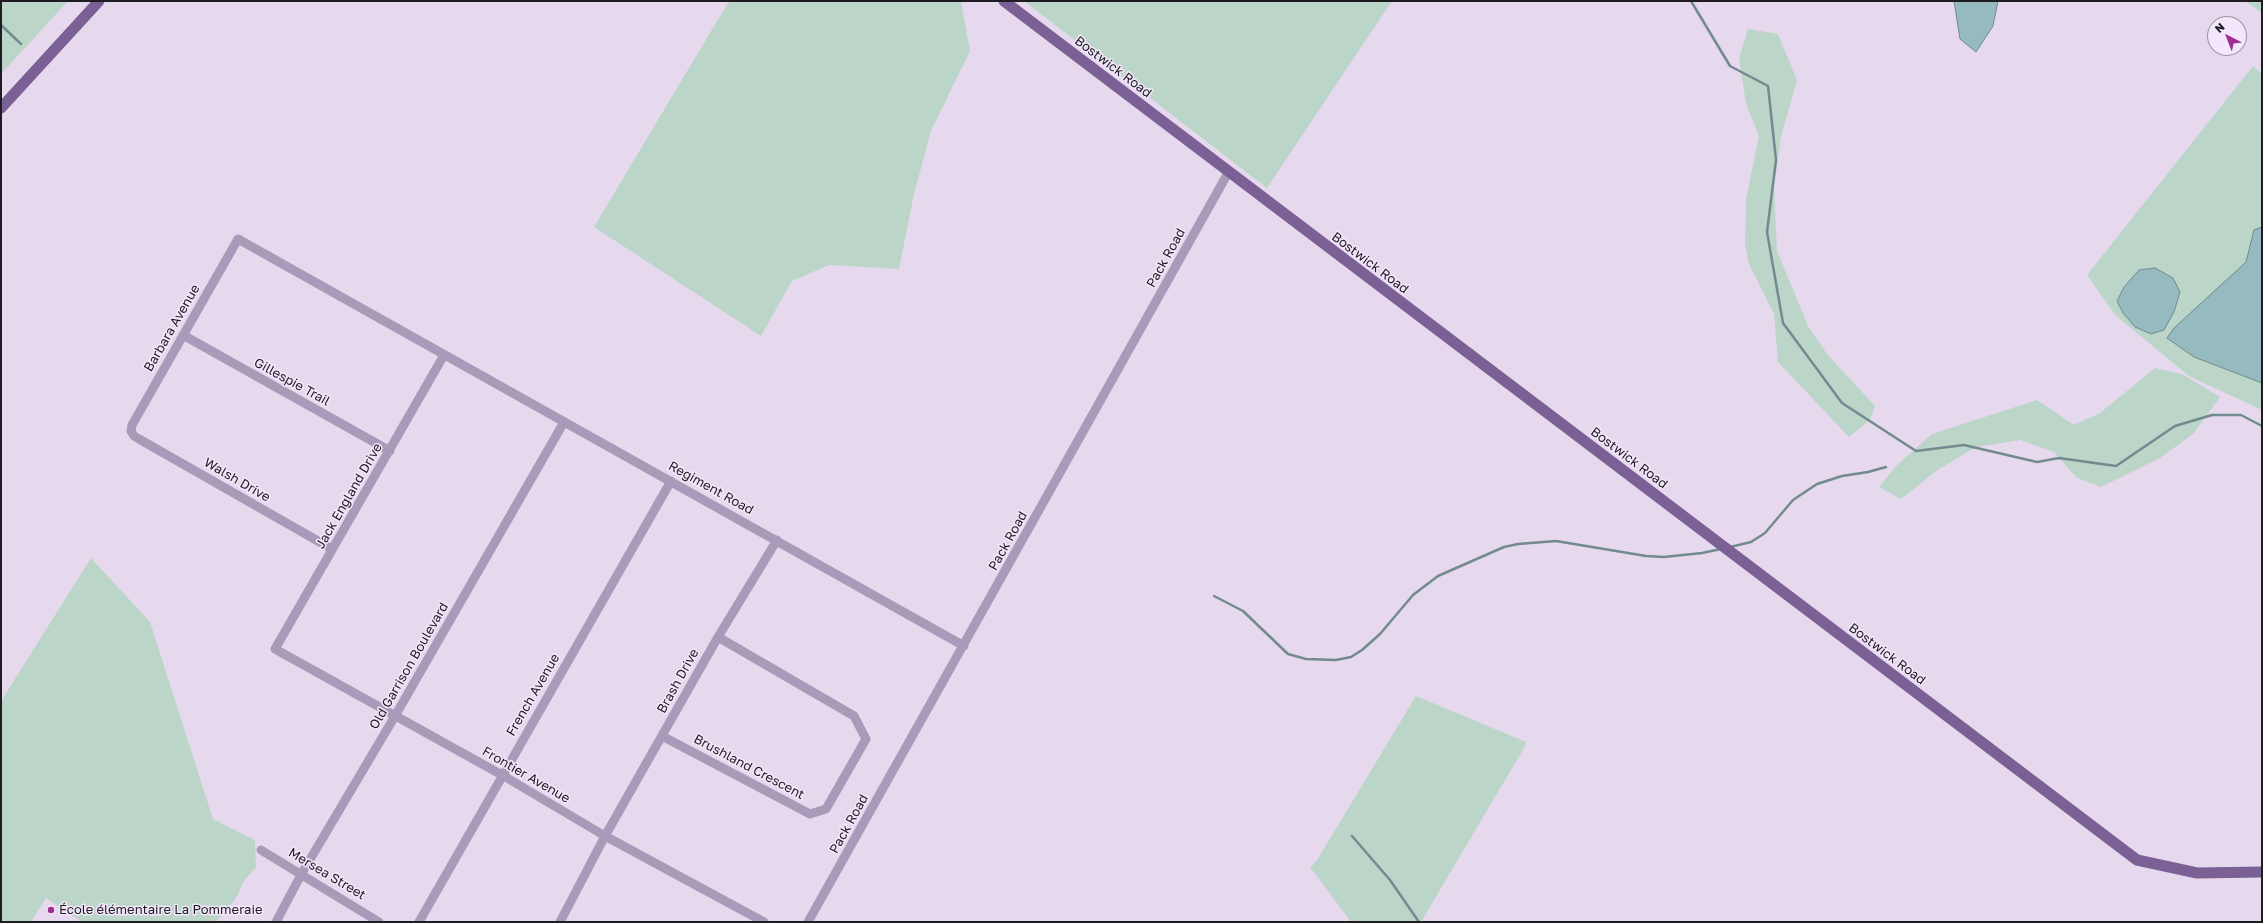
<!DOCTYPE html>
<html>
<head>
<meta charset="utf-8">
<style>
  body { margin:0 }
  #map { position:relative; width:2263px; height:923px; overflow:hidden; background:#e6d9ee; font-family:"Golos Text",sans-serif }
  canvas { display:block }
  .frame { position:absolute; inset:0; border:2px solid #1f1b22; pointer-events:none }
  .north { position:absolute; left:2207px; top:16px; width:40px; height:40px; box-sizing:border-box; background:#f3e7fc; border:1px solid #9e95a5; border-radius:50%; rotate:318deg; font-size:11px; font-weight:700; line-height:16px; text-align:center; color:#1f1b22 }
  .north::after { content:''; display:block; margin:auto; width:14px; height:18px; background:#9e2f8e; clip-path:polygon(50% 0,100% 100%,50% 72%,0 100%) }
</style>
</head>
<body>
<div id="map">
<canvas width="2263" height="923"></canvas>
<div class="frame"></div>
<div class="north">N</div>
</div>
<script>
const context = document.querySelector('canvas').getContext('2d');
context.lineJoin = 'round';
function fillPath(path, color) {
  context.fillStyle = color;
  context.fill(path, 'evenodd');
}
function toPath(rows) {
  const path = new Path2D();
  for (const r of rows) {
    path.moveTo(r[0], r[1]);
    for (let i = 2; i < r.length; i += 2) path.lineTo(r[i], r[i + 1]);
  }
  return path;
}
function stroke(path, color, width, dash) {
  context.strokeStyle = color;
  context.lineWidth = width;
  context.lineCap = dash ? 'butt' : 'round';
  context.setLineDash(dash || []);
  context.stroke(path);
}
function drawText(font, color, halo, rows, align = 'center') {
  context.font = font + ' "Golos Text",sans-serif';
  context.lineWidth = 3;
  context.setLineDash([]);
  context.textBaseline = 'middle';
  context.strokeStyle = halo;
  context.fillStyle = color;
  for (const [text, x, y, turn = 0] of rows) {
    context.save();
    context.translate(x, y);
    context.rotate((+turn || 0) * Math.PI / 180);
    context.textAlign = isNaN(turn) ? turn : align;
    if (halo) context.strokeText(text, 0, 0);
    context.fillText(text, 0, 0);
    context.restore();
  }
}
fillPath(toPath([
  [1,1,68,1,1,74],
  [729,1,961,1,970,51,931,131,914,194,899,269,829,265,792,281,761,336,594,227],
  [1024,1,1392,1,1267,188],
  [2245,1,2262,1,2262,13],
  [1748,29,1778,34,1797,80,1781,137,1774,186,1777,251,1808,326,1827,354,1875,406,1870,420,1849,437,1778,362,1774,314,1749,264,1745,244,1746,199,1759,136,1746,104,1739,58],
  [2253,66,2262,74,2262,410,2189,376,2115,315,2087,275],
  [2155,368,2182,374,2220,397,2193,434,2160,458,2101,487,2077,478,2054,452,2020,440,1976,447,1936,471,1901,499,1879,487,1896,466,1932,434,2037,400,2074,425,2100,413],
  [91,558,150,622,213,819,255,840,256,867,244,881,236,898,216,922,82,922,46,898,31,922,1,922,1,701],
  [1416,696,1526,742,1524,748,1421,922,1351,922,1310,867,1317,860]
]), '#bbd6c8');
const water = toPath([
  [1954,1,1998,1,1993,26,1976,52,1960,39,1954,1],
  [2262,227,2262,383,2194,357,2167,338,2174,328,2246,262,2254,230,2262,227],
  [2155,268,2173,278,2180,292,2174,312,2164,330,2151,334,2135,327,2123,313,2117,301,2124,287,2139,270,2155,268]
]);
fillPath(water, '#95babf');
stroke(water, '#728a90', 1);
stroke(toPath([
  [1691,1,1730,66,1768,86,1776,160,1767,232,1783,323,1842,403,1916,451,1964,445,2037,462,2059,458,2116,466,2175,426,2212,415,2241,415,2262,426],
  [1,25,21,44],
  [1730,547,1751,542,1765,533,1793,500,1817,484,1842,476,1868,472,1886,467],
  [1214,596,1243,611,1288,654,1306,659,1336,660,1351,657,1362,650,1380,634,1413,595,1438,576,1504,547,1518,544,1556,541,1646,556,1664,557,1702,553,1721,549],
  [1352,836,1390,880,1419,922]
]), '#728a90', 2.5);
stroke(toPath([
  [183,335,390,451],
  [444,355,275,649,502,775,605,836,764,922],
  [332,549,139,439,134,436,131,431,132,425,238,239,964,646],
  [662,736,810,814,826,809,866,739,854,716,718,637],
  [261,850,379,922],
  [276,922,302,873,395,716,564,422],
  [419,922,671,481],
  [560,922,605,836,718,637,777,540],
  [808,922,1228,173]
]), '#a89ab8', 9);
stroke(toPath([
  [1004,1,2137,860,2197,873,2262,872],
  [1,108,99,1]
]), '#7a6094', 11);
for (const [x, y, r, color] of [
  [51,910,4,"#9e2f8e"]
]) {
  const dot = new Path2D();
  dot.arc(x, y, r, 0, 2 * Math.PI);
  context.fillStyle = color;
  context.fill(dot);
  stroke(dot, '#f3e7fc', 1.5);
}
drawText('13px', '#1f1b22', '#f3e7fc', [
  ["Bostwick Road",1113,67,37],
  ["Pack Road",1166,258,-61],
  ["Bostwick Road",1370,263,37],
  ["Barbara Avenue",172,328,-60],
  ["Gillespie Trail",292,382,29],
  ["Bostwick Road",1629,458,37],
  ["Walsh Drive",237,480,30],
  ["Regiment Road",711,488,29],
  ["Jack England Drive",349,496,-60],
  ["Pack Road",1008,541,-61],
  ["Bostwick Road",1887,654,37],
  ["Old Garrison Boulevard",409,666,-60],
  ["Brash Drive",678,681,-61],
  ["French Avenue",533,695,-60],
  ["Brushland Crescent",749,767,28],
  ["Frontier Avenue",526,775,30],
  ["Pack Road",849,824,-61],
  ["Mersea Street",327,874,31]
]);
drawText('13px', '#1f1b22', '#f3e7fc', [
  ["École élémentaire La Pommeraie",59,910]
], 'left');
</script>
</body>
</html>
